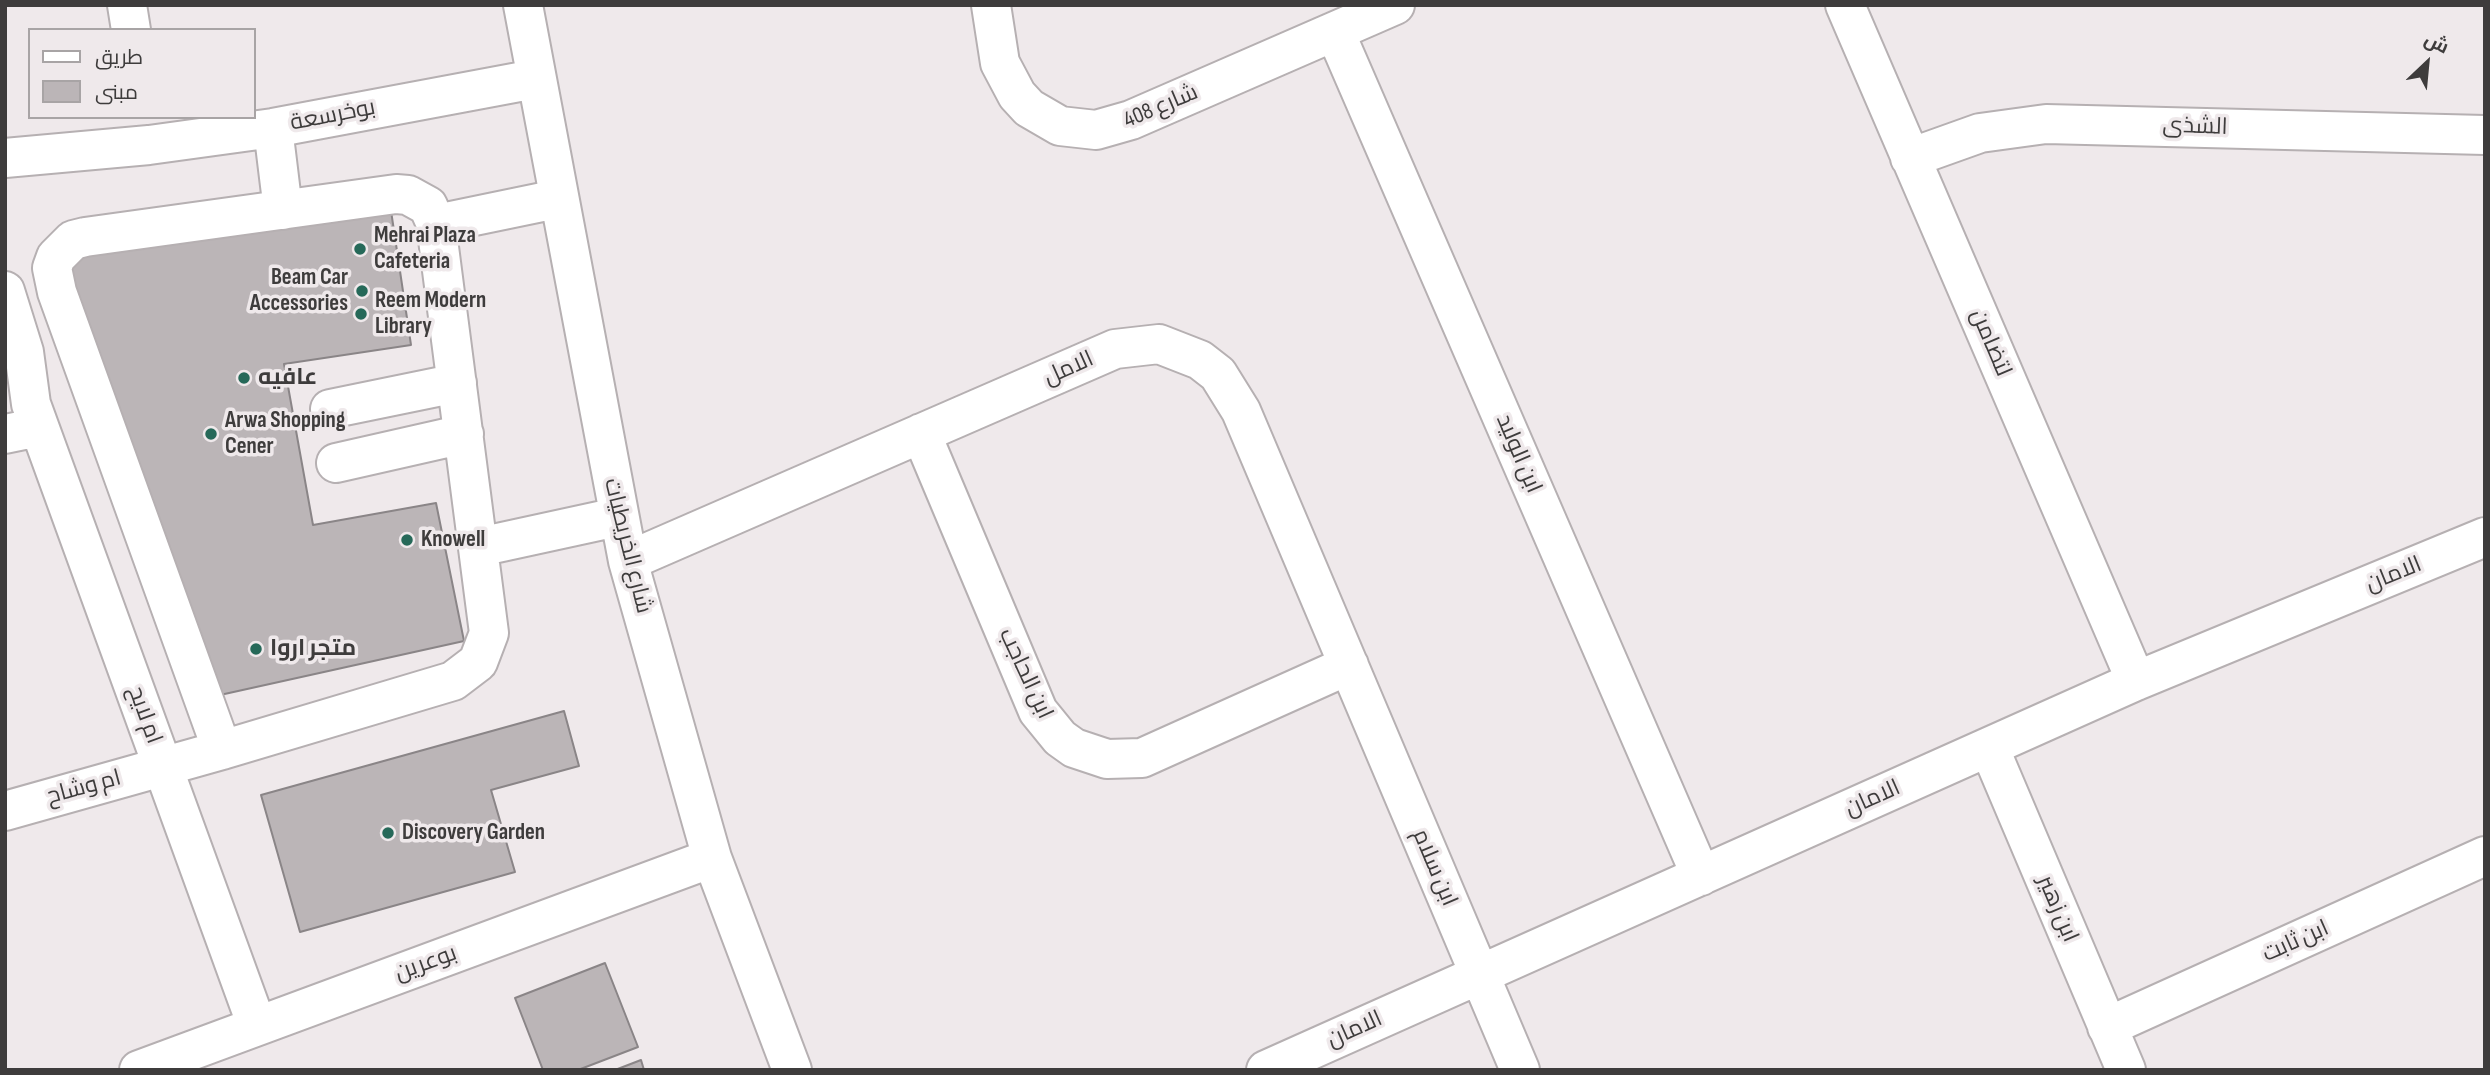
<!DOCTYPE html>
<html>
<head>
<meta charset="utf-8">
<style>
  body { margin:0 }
  #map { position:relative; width:2490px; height:1075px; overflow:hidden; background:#efe9eb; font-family:"Sofia Sans Condensed",Cairo,sans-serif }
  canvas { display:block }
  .frame { position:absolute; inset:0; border:7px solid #3e3c3c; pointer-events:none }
  .legend { position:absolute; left:28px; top:28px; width:228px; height:91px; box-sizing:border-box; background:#efe9eb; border:2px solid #a8a4a5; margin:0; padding:9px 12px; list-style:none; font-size:21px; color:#3e3c3c }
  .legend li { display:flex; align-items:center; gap:14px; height:35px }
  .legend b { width:35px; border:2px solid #a8a4a5 }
  .north { position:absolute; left:2392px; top:28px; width:70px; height:70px; -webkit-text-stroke:5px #efe9eb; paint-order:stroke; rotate:26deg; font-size:19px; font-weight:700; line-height:28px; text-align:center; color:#3e3c3c }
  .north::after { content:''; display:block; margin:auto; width:24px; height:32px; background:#3e3c3c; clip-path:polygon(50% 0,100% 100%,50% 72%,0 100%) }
</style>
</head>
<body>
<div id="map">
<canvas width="2490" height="1075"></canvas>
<div class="frame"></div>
<ul class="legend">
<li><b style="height:9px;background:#fff"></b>طريق</li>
<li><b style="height:19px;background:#bbb5b7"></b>مبنى</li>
</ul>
<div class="north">ش</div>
</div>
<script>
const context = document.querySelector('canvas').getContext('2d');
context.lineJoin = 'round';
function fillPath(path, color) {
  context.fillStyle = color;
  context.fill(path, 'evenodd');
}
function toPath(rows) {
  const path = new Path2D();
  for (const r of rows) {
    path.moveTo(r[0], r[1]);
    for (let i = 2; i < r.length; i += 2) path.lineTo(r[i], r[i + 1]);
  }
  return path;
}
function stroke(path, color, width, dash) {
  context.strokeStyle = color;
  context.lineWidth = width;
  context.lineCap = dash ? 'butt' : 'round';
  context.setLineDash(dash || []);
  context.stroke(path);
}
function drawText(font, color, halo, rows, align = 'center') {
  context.font = font + ' "Sofia Sans Condensed",Cairo,sans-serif';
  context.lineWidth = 7;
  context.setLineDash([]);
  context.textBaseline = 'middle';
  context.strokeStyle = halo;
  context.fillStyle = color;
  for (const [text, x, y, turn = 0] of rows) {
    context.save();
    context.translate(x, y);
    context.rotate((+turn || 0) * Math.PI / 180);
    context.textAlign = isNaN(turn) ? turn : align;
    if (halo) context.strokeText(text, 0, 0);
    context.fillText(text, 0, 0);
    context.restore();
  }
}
const building = toPath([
  [390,204,411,345,284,364,313,525,436,503,464,641,220,695,61,259,390,204],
  [564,711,579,766,491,790,515,872,300,932,261,795,564,711],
  [605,963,638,1047,578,1070,543,1070,515,998,605,963],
  [641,1060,644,1070,615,1070,641,1060]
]);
fillPath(building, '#bbb5b7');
stroke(building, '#8a8587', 2);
const minor = toPath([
  [127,5,131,30],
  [523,5,628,561,712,858,792,1070],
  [991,5,1000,63,1017,95,1029,108,1060,126,1096,130,1131,120,1395,5],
  [1845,5,2136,681],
  [1335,32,1701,876],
  [273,128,283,210],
  [5,158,149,145,273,128,535,79],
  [1910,158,1980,133,2046,124,2485,135],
  [436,224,557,199],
  [5,291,24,352,31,404,257,1026],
  [330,409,457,383],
  [921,433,1038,711,1060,738,1074,748,1107,759,1142,758,1349,665],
  [5,434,39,427],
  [336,463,464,434],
  [479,547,617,517],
  [628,561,1115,349,1159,344,1200,360,1218,374,1241,411,1520,1070],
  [1989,747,2126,1070],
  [5,811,222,750,453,681,478,662,489,633,436,224,428,206,408,195,396,194,85,237,73,240,56,257,52,268,57,292,222,750],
  [2107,1027,2485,856],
  [139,1070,712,858],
  [1266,1070,2136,681,2485,537]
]);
stroke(minor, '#b6b0b2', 42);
stroke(minor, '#fff', 38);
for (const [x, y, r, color] of [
  [360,249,7,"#266959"],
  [362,291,7,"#266959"],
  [361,314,7,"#266959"],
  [244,378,7,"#266959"],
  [211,434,7,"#266959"],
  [407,540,7,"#266959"],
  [256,649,7,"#266959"],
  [388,833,7,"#266959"]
]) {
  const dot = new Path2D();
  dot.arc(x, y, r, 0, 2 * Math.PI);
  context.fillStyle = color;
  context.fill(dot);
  stroke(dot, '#efe9eb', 2.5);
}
drawText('23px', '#3e3c3c', '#efe9eb', [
  ["شارع 408",1161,107,-23],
  ["بوخرسعة",333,116,-11],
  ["الشذى",2195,127,2],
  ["لتضامن",1990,343,67],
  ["الامل",1069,369,-24],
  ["ابن الوليد",1518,454,67],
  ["شارع الخريطيات",627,546,76],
  ["الامان",2394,575,-22],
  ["ابن الحاجب",1025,674,65],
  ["ام لايح",144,715,70],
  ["ام وشاح",84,788,-15],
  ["الامان",1873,799,-24],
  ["ابن سلام",1434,868,67],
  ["ابن زهير",2057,909,67],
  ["ابن ثابت",2296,942,-24],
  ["بوعرين",426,964,-20],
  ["الامان",1355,1030,-24]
]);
drawText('bold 23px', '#3e3c3c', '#efe9eb', [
  ["Mehrai Plaza",374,236],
  ["Cafeteria",374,262],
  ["Beam Car",348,278,"right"],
  ["Accessories",348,304,"right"],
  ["Reem Modern",375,301],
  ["Library",375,327],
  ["عافيه",258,378],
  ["Arwa Shopping",225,421],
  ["Cener",225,447],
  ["Knowell",421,540],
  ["متجر اروا",270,649],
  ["Discovery Garden",402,833]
], 'left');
</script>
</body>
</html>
